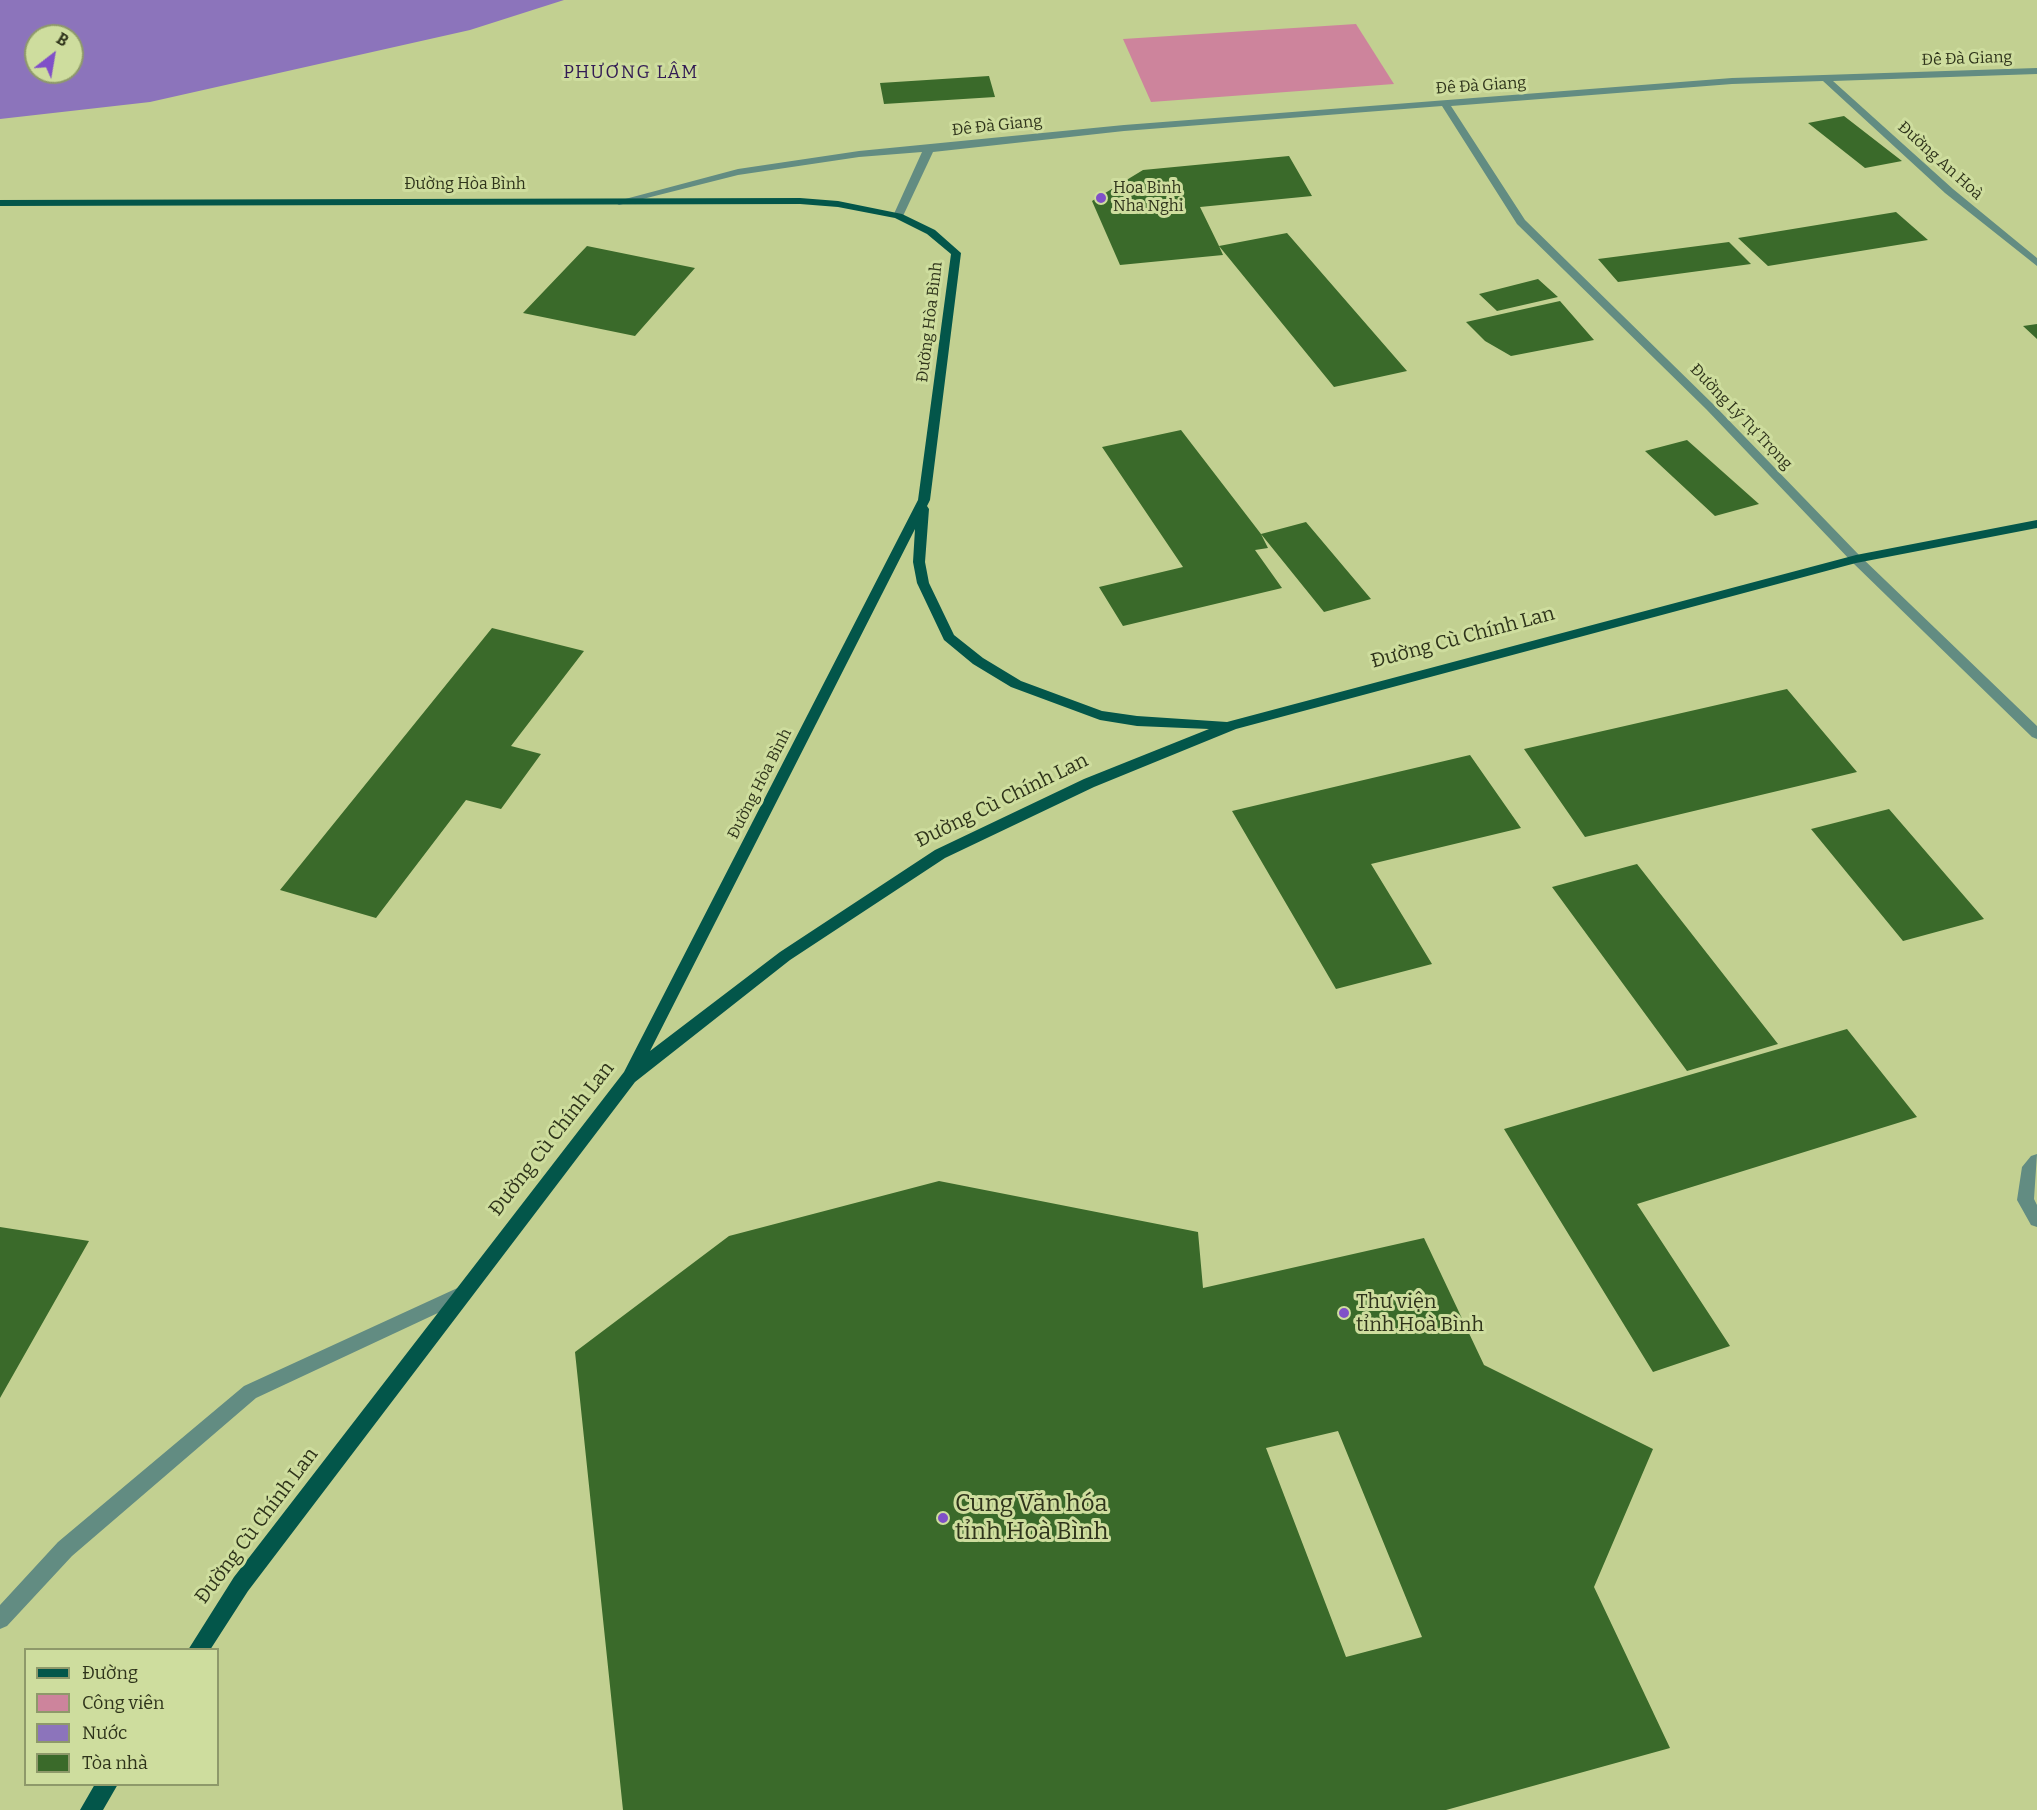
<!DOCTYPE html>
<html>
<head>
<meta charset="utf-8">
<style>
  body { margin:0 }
  #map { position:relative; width:2037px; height:1810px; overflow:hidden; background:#c2d091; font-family:Bitter,serif }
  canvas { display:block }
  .legend { position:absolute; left:24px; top:1648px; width:195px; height:138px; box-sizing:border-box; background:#cedd9e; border:2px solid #8e996a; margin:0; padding:8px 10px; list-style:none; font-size:18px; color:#2f341b }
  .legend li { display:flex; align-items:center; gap:12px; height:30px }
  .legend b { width:30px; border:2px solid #8e996a }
  .north { position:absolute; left:24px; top:24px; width:60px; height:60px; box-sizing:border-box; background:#cedd9e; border:2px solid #8e996a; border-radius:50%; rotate:31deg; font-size:16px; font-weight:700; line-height:24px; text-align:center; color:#2f341b }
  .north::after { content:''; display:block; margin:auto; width:21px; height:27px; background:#8050c8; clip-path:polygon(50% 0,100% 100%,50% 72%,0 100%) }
</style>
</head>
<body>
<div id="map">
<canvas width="2037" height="1810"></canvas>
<ul class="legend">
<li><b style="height:8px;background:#03564a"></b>Đường</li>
<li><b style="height:16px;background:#cd849c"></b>Công viên</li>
<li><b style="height:16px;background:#8c74bb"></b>Nước</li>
<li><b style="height:16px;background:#3a6a2a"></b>Tòa nhà</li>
</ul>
<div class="north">B</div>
</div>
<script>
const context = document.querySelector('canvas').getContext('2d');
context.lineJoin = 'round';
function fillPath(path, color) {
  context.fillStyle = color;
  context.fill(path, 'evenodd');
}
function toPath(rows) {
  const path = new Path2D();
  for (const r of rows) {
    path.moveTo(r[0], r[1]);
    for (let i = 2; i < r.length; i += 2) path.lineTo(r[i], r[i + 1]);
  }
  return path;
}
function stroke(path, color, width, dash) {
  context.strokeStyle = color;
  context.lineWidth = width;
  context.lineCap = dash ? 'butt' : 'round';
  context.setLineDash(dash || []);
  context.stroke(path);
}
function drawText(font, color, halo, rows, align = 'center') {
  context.font = font + ' Bitter,serif';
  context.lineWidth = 6;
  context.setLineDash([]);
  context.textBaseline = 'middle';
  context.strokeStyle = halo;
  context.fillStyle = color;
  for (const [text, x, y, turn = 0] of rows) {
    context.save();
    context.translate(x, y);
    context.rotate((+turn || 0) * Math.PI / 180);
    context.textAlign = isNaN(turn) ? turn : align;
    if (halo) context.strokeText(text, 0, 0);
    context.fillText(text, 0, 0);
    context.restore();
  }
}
fillPath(toPath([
  [1356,24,1394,84,1151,102,1123,39]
]), '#cd849c');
fillPath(toPath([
  [0,0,564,0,470,30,150,102,0,119],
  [36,36,72,36,72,72,36,72]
]), '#8c74bb');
fillPath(toPath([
  [989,76,995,97,884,104,880,83],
  [1844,116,1902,161,1865,168,1808,123],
  [1289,156,1312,196,1200,207,1219,246,1287,233,1407,371,1334,387,1219,246,1223,255,1120,265,1092,201,1143,170],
  [1896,212,1928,240,1768,266,1738,238],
  [1729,242,1751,264,1618,282,1598,259],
  [587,246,695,268,635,336,523,313],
  [1538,279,1558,297,1497,311,1479,294],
  [1560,301,1594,340,1511,356,1485,341,1466,322],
  [2037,324,2037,339,2023,326],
  [1181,430,1261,534,1268,548,1255,550,1282,588,1123,626,1099,587,1183,567,1102,447],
  [1687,440,1759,504,1715,516,1645,451],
  [1306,522,1371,599,1324,612,1261,534],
  [492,628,584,651,511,746,541,754,501,809,466,800,376,918,280,890],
  [1787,689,1857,772,1585,837,1524,749],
  [1470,755,1521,828,1371,864,1432,964,1336,989,1232,811],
  [1889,809,1984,919,1903,941,1811,829],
  [1637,864,1778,1044,1687,1071,1552,887],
  [1847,1029,1917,1117,1637,1204,1730,1346,1653,1372,1504,1129],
  [939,1181,1198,1232,1203,1288,1424,1238,1484,1365,1653,1449,1594,1587,1670,1748,1446,1810,623,1810,575,1352,729,1236],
  [1338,1431,1422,1637,1346,1657,1266,1448],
  [0,1227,89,1241,0,1398]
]), '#3a6a2a');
fillPath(toPath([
  [2037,68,2037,74,1833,81,1953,189,2037,258,2037,266,1945,193,1823,81,1732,84,1451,106,1525,220,1714,405,1860,556,2037,726,2037,739,2032,737,1852,562,1706,409,1517,224,1442,106,1124,131,933,152,903,216,898,219,893,216,922,152,859,157,738,175,619,205,614,202,738,169,859,151,1124,125,1732,78,2037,68],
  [2037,1154,2034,1199,2037,1205,2037,1227,2031,1225,2017,1200,2022,1167,2031,1156,2037,1154],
  [464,1285,470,1288,473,1293,470,1298,256,1398,72,1556,7,1626,0,1629,0,1605,58,1542,244,1386,464,1285]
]), '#628c82');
fillPath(toPath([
  [800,198,838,201,902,214,935,230,961,253,930,500,927,506,929,509,925,562,929,583,954,635,983,658,1021,681,1102,711,1137,716,1227,722,1856,555,2037,520,2037,528,1856,563,1236,729,1094,787,945,858,790,960,635,1082,248,1591,210,1650,188,1650,234,1577,624,1072,918,500,951,254,927,234,895,218,838,207,800,204,0,206,0,200,800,198],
  [915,529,913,562,917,583,944,640,973,664,1011,687,1100,720,1137,726,1209,729,1084,779,935,850,780,952,650,1051,915,529],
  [95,1784,118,1784,103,1810,80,1810,95,1784]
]), '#03564a');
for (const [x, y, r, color] of [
  [1101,198,6,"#8050c8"],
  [1344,1313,6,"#8050c8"],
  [943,1518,6,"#8050c8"]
]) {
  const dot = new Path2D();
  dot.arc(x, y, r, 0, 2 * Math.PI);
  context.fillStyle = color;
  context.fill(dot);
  stroke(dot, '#cedd9e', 2);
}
drawText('16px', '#2f341b', '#cedd9e', [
  ["Đê Đà Giang",1967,59,-2],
  ["Đê Đà Giang",1481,86,-4],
  ["Đê Đà Giang",997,126,-6],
  ["Đường An Hoà",1940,161,42],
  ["Đường Hòa Bình",465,185],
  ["Đường Hòa Bình",930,322,-83],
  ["Đường Lý Tự Trọng",1741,417,46],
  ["Đường Hòa Bình",760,784,-63]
]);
drawText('16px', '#2f341b', '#cedd9e', [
  ["Hoa Binh",1113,189],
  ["Nha Nghi",1113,207]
], 'left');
context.letterSpacing = '1.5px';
drawText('18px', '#321b54', '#cedd9e', [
  ["PHƯƠNG LÂM",631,73]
]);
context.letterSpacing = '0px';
drawText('20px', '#2f341b', '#cedd9e', [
  ["Đường Cù Chính Lan",1463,638,-15],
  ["Đường Cù Chính Lan",1002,801,-26],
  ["Đường Cù Chính Lan",552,1139,-52],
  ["Đường Cù Chính Lan",257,1526,-53]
]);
drawText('20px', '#2f341b', '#cedd9e', [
  ["Thư viện",1356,1302],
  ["tỉnh Hoà Bình",1356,1325]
], 'left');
drawText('24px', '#2f341b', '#cedd9e', [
  ["Cung Văn hóa",955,1504],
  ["tỉnh Hoà Bình",955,1532]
], 'left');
</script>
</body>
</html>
